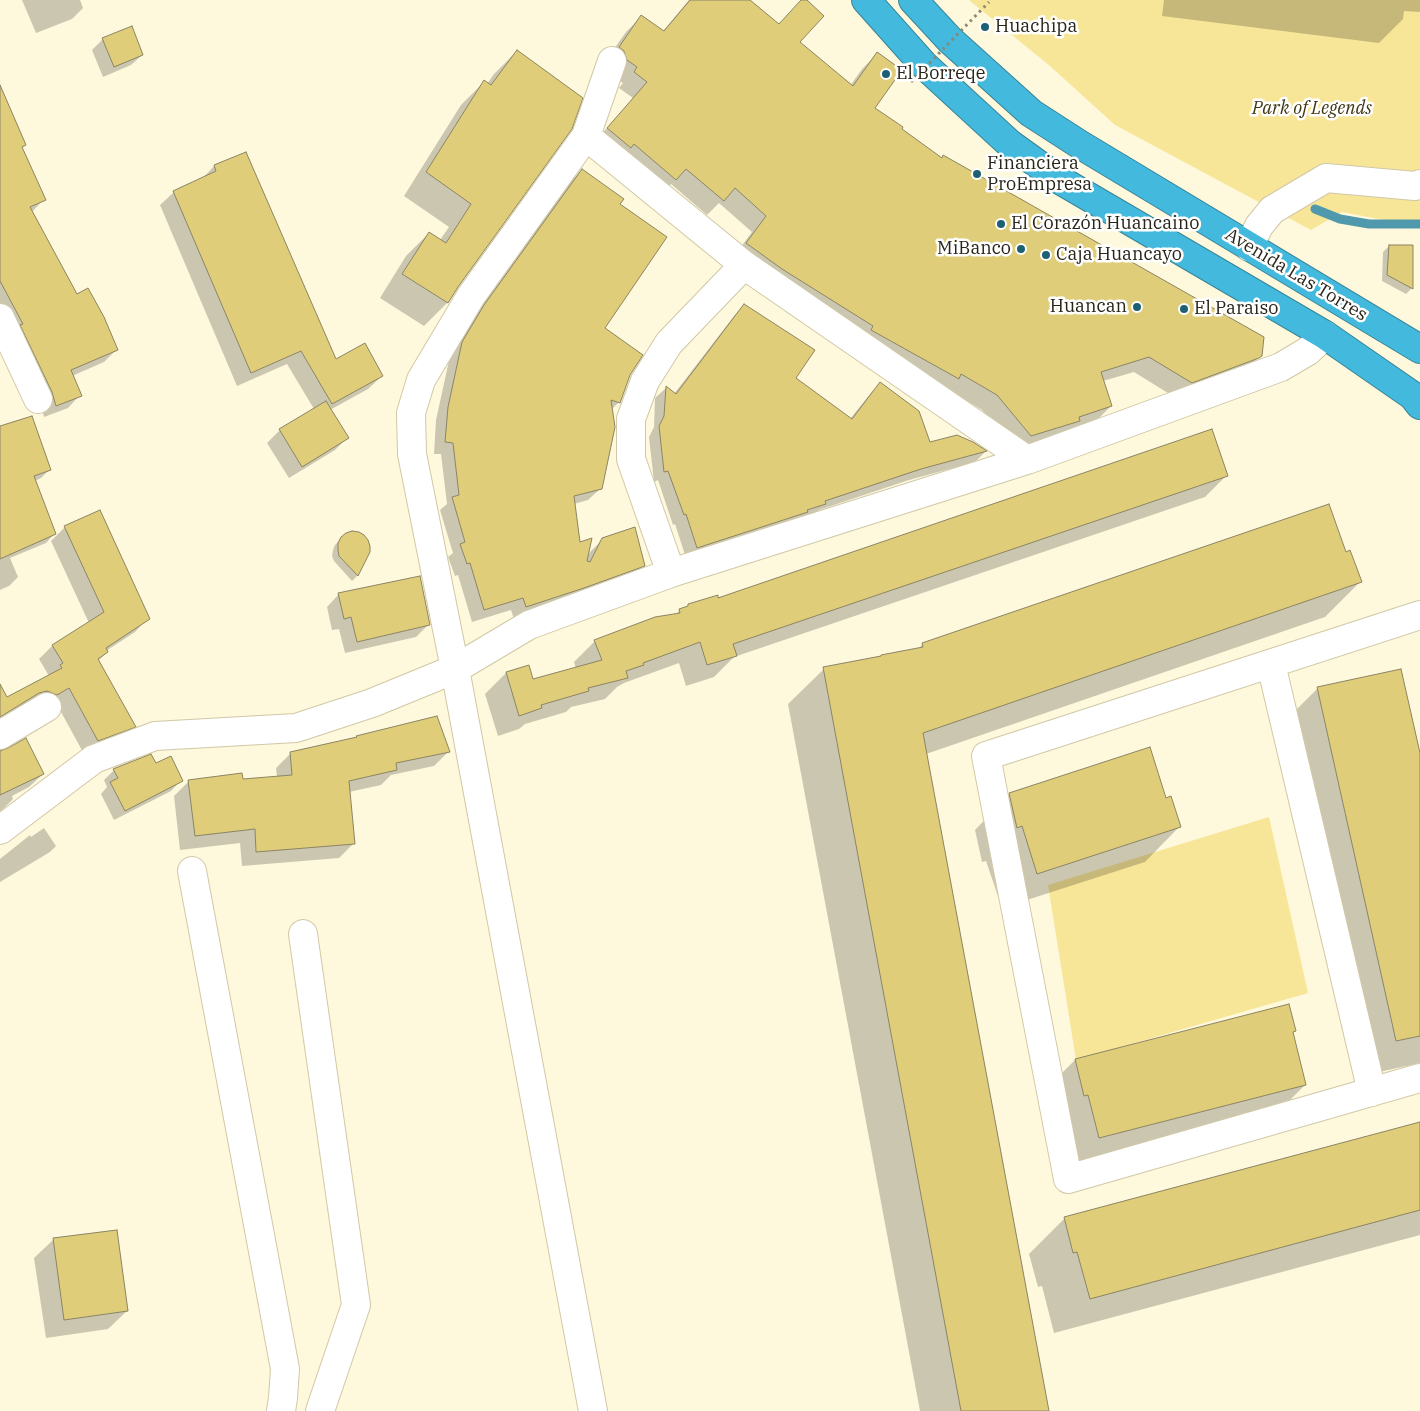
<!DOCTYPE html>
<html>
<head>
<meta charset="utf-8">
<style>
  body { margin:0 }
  canvas { display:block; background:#fef8dc }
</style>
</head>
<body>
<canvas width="1420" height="1411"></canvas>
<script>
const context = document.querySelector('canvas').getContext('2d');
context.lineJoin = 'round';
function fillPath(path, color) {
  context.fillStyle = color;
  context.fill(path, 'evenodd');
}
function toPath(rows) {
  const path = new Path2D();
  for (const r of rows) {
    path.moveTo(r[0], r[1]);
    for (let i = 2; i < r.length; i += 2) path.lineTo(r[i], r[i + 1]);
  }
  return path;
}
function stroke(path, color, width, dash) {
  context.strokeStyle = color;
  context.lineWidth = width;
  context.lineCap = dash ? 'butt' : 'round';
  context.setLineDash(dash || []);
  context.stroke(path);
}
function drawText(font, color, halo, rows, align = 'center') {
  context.font = font + ' "IBM Plex Serif",serif';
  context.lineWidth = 5;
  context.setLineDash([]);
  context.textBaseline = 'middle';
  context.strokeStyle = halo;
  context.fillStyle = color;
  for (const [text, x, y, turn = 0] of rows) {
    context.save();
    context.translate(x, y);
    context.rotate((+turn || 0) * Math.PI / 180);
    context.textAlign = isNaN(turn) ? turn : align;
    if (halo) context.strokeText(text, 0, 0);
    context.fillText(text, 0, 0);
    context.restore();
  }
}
fillPath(toPath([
  [969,0,1420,0,1420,227,1342,212,1311,230,1115,125,1050,66],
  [1269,817,1308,993,1076,1060,1048,885]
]), '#f8e698');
fillPath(toPath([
  [22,0,80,0,83,8,72,19,36,33],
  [689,0,748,0,778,25,802,0,805,0,799,43,850,86,862,69,877,54,873,108,900,130,941,159,1260,356,1245,371,1176,398,1134,372,1103,381,1111,406,1096,421,1069,430,1063,436,1015,450,982,410,732,259,752,232,719,203,707,215,671,184,660,195,593,144,633,98,619,88,623,83,612,76,604,63,626,32,642,16,663,31],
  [1164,0,1420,0,1420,12,1404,11,1403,19,1379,43,1162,16],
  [131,28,142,55,131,65,103,77,92,50,102,40],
  [517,51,457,286,447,303,424,326,380,298,406,256,429,233,440,240,449,227,404,196,461,105,484,82,487,84,494,74],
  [0,89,25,145,21,149,44,199,32,212,76,296,116,350,104,362,72,376,80,395,68,408,44,417,41,405,0,315],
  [245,153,336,361,382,376,368,389,330,410,347,438,335,450,289,478,267,443,280,430,314,409,287,364,237,386,160,205,174,192,201,180,214,166],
  [582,170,619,204,603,329,629,375,619,402,611,410,601,488,588,500,574,504,579,544,587,558,590,552,603,539,643,566,631,578,514,619,511,610,472,622,458,575,455,576,448,557,453,553,440,510,447,504,441,454,434,454,436,420,450,356,472,318,570,182],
  [1389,246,1412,288,1406,294,1382,281,1383,252],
  [744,305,795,378,850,419,870,394,880,383,929,444,972,443,985,452,975,462,909,480,819,510,814,514,686,558,675,524,673,525,658,480,654,482,649,437,654,427,655,398,666,388,674,394,734,316],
  [0,430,50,469,41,478,35,481,55,533,46,543,10,558,18,577,9,586,0,590],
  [1227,475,1205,497,734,657,714,677,686,686,679,663,624,683,617,687,605,699,571,707,566,712,525,724,519,729,498,736,485,694,506,673,528,666,532,680,576,669,574,662,595,641,675,615,680,610,718,599],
  [65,527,148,618,135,632,106,651,107,652,98,661,134,726,121,740,84,754,55,701,0,721,0,693,3,700,49,676,39,659,52,646,89,623,51,541],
  [342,538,368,552,357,576,352,581,334,561,332,556,333,550,335,545],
  [1345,554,1360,582,1325,617,926,754,1048,1411,920,1411,788,704,824,669,917,650,922,645],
  [339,594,429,624,416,637,345,653,339,629,332,630,327,607],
  [1318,688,1420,759,1420,1063,1361,1076,1282,724],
  [449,751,434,766,391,775,381,785,349,792,354,843,339,858,242,866,240,843,180,850,174,796,189,781,242,780,277,777,276,768,291,753],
  [0,752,43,774,29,787,12,796,13,799,0,812],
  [156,765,181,780,171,791,114,820,101,794,107,787,104,780,114,770],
  [1010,794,1166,800,1180,826,1145,862,1002,908,986,861,982,862,975,830],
  [44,828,56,846,50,852,0,882,0,859,30,835,31,837],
  [1292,1033,1305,1085,1270,1120,1064,1173,1040,1095,1075,1060],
  [1420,1123,1420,1235,1054,1333,1042,1286,1038,1287,1029,1254,1064,1219],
  [116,1231,127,1311,108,1329,46,1338,34,1258,53,1240]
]), '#0003');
stroke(toPath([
  [1315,209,1340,219,1369,224,1420,224]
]), '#5098ac', 9);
const building = toPath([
  [690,0,750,0,779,24,801,0,807,0,824,16,800,42,853,86,877,52,902,70,875,108,903,127,902,129,942,158,943,155,1264,337,1262,356,1259,358,1192,383,1149,357,1101,372,1112,406,1079,417,1080,421,1031,436,997,395,961,374,959,379,871,330,873,326,782,269,746,243,766,216,735,188,724,201,686,169,676,180,634,144,631,148,607,128,647,82,634,72,637,67,627,60,624,51,619,47,641,15,664,31,690,0],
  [132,26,143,55,114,67,102,38,132,26],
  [517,50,583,98,572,129,458,287,448,303,402,274,429,232,446,243,471,204,426,172,484,80,491,85,517,50],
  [0,85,26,145,22,147,46,200,30,207,77,294,88,288,104,317,118,350,71,370,82,396,56,406,52,392,20,325,23,324,0,281,0,85],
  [246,152,336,359,365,343,383,376,332,404,301,351,251,373,173,191,216,171,214,165,246,152],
  [582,169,624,199,620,204,667,237,605,328,643,355,630,375,620,403,611,400,615,427,602,489,574,496,580,542,592,538,587,561,590,562,602,538,635,527,645,566,584,588,526,607,523,598,484,610,470,563,467,564,460,544,465,542,452,497,459,495,453,443,445,442,448,407,462,342,484,305,582,169],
  [1389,245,1413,245,1413,289,1387,275,1389,245],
  [744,304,815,350,796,378,852,419,880,382,919,411,930,442,957,435,973,442,987,451,921,469,825,501,826,504,807,510,808,512,697,548,686,514,684,515,668,471,664,472,659,426,664,416,666,386,676,394,744,304],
  [326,401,349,438,302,467,279,429,326,401],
  [32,416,51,470,34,476,56,534,0,559,0,426,32,416],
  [1212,429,1228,476,733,644,737,656,707,665,700,642,643,663,644,665,626,671,628,678,588,688,589,691,541,705,542,708,519,716,506,672,529,665,533,679,602,660,594,640,655,617,680,613,679,609,688,606,688,604,718,595,718,598,1212,429],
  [1329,504,1346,552,1350,550,1362,582,923,733,1049,1411,961,1411,823,667,881,656,881,655,923,647,922,643,1329,504],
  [100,510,150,619,106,648,108,652,98,659,136,727,98,741,69,688,57,695,47,691,39,693,0,717,0,684,7,697,62,668,60,665,63,663,52,645,104,612,64,526,100,510],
  [352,531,359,532,364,535,368,540,370,546,370,552,358,576,339,556,338,550,338,543,341,537,346,533,352,531],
  [420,576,430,625,357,642,351,617,344,619,338,593,420,576],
  [1401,669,1420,753,1420,1036,1396,1041,1317,687,1401,669],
  [437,716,450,752,396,763,397,770,349,781,355,844,256,852,255,829,195,836,188,780,242,773,243,779,292,775,290,752,357,737,356,736,437,716],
  [26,738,44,774,0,795,0,751,8,748,26,738],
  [1150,747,1166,798,1171,796,1181,827,1037,874,1022,826,1017,828,1009,793,1150,747],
  [151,754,156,763,171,756,183,781,125,811,110,782,118,778,113,769,151,754],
  [1289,1004,1296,1031,1293,1032,1306,1085,1099,1138,1088,1095,1084,1096,1075,1059,1289,1004],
  [1420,1122,1420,1210,1090,1299,1077,1252,1073,1253,1064,1217,1420,1122],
  [117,1230,128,1311,64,1320,53,1238,117,1230]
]);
fillPath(building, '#e0cd79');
stroke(building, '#8b8464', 1);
const minor = toPath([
  [586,136,744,265,1027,460],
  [1249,247,1259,226,1272,210,1326,178,1415,186,1420,184],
  [0,318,38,399],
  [671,573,631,459,631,419,645,381,669,343,744,265],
  [1420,615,986,756,1068,1179,1420,1078],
  [1271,664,1372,1092],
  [0,735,47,707],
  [0,830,94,759,155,736,296,728,372,703,455,669,529,625,671,573,1027,460,1281,367,1308,351,1325,335],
  [192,871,285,1369,283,1398,281,1411],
  [303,934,356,1305,320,1411],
  [593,1411,455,669,412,454,411,413,421,380,471,296,586,136,612,61]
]);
const highway = toPath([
  [866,0,924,65,1010,144,1060,180,1325,335,1413,396,1420,405],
  [913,0,950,40,1031,113,1079,144,1420,349]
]);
stroke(minor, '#d0c8a6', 30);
stroke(highway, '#398598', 30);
stroke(minor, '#fff', 28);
stroke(highway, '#42b9dd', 28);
stroke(toPath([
  [911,82,989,2]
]), '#8b8773', 3, [2.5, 4]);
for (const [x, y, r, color] of [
  [985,27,5,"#1d6073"],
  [886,74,5,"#1d6073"],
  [977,174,5,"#1d6073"],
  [1001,224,5,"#1d6073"],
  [1021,249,5,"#1d6073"],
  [1046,255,5,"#1d6073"],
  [1137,307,5,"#1d6073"],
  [1184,309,5,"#1d6073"]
]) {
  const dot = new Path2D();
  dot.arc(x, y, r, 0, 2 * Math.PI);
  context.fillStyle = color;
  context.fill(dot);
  stroke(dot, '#fff', 2);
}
drawText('18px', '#282518', '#fff', [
  ["Huachipa",995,27],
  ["El Borreqe",896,74],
  ["Financiera",987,164],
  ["ProEmpresa",987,185],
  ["El Corazón Huancaino",1011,224],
  ["MiBanco",1011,249,"right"],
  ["Caja Huancayo",1056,255],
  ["Huancan",1127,307,"right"],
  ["El Paraiso",1194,309]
], 'left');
drawText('italic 18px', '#3f3612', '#fff', [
  ["Park of Legends",1312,109]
]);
drawText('18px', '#282518', '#fff', [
  ["Avenida Las Torres",1296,275,31]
]);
</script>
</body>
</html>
